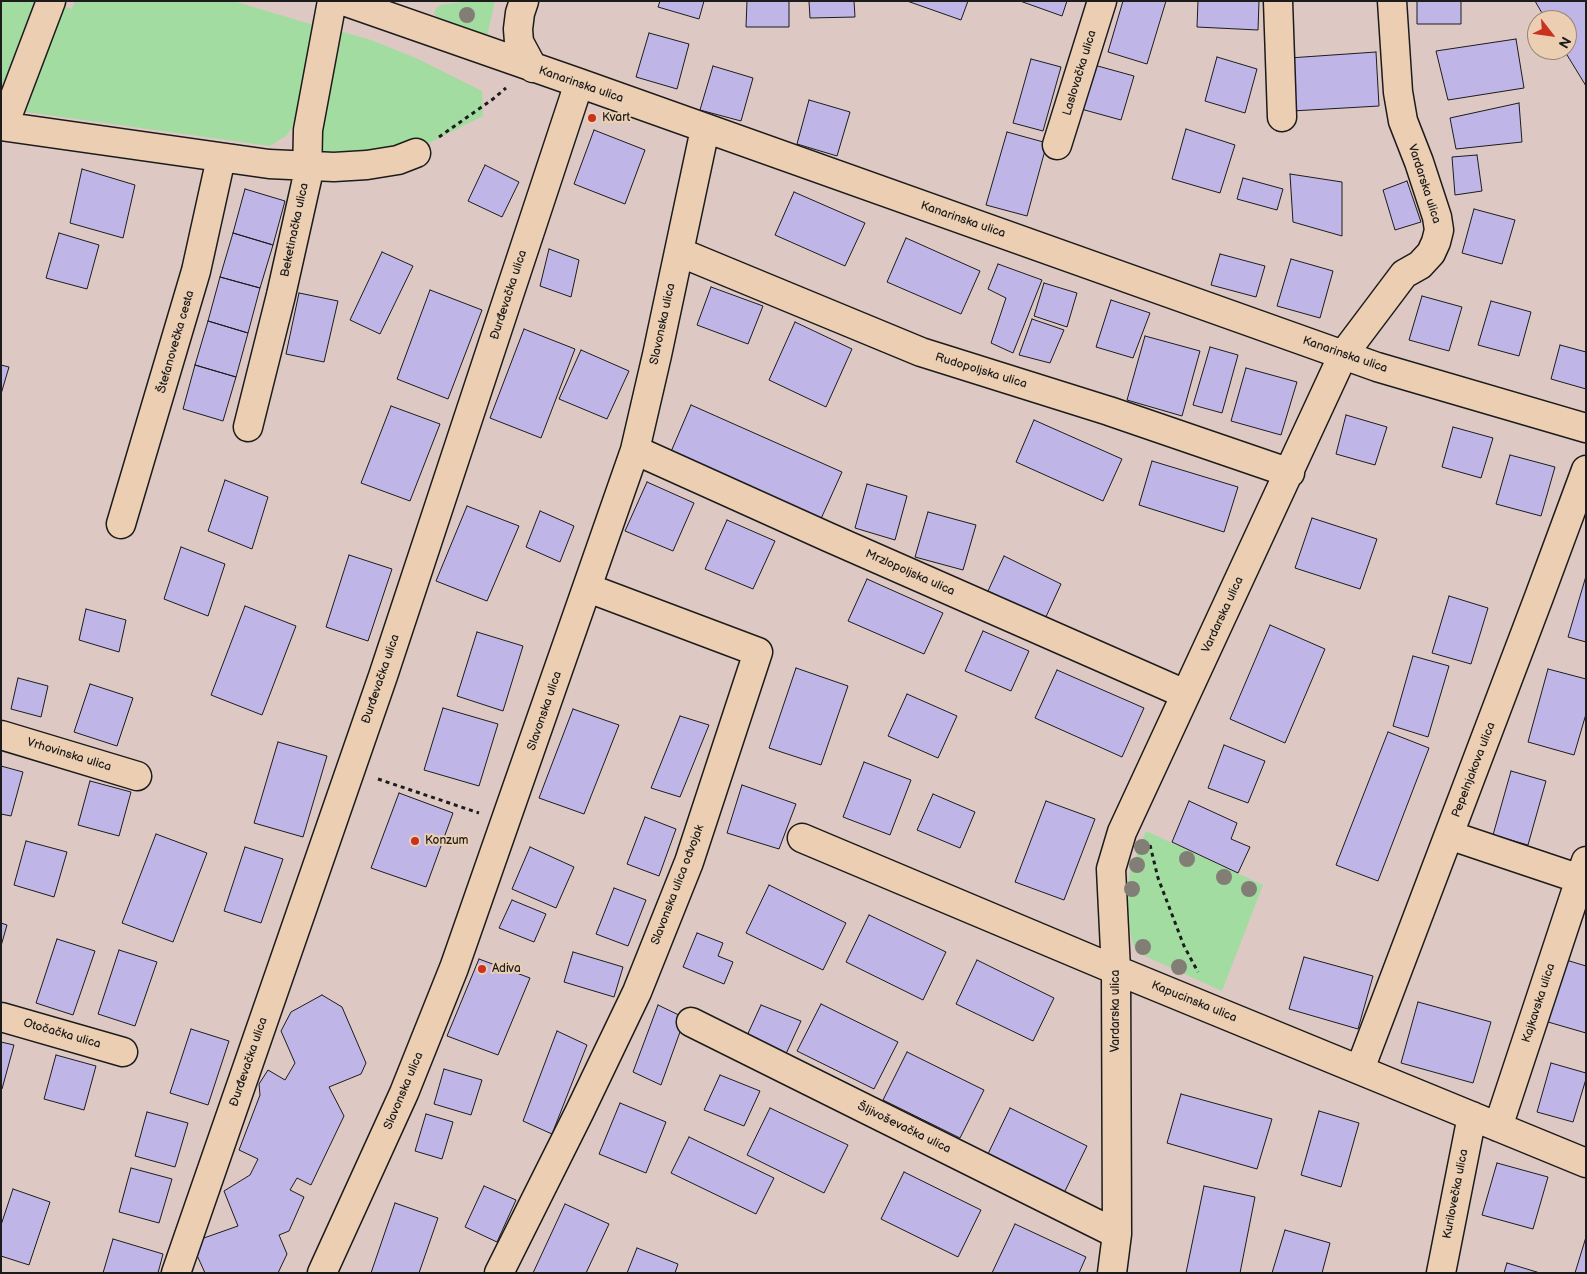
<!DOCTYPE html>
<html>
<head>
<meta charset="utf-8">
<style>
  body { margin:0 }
  #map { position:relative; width:1587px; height:1274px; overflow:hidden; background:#dec8c3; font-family:"Balsamiq Sans",sans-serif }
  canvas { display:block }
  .frame { position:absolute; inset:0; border:2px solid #1c1c1c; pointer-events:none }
  .north { position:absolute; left:1527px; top:10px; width:50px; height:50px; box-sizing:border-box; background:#eccfb3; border:1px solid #998777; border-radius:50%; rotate:120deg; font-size:14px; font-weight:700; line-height:20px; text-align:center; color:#1c1c1c }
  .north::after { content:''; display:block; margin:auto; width:18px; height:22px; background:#c8321e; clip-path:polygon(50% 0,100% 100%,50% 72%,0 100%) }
</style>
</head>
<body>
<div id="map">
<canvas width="1587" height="1274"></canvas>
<div class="frame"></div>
<div class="north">N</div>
</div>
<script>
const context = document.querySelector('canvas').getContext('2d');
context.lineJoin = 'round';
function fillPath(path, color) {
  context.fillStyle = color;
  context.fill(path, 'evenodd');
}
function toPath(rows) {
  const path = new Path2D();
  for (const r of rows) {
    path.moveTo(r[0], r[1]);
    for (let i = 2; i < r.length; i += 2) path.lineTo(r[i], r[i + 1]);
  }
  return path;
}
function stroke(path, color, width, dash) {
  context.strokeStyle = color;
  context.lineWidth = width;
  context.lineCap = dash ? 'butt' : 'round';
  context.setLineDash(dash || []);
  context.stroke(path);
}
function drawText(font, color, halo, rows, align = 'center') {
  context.font = font + ' "Balsamiq Sans",sans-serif';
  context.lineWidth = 4;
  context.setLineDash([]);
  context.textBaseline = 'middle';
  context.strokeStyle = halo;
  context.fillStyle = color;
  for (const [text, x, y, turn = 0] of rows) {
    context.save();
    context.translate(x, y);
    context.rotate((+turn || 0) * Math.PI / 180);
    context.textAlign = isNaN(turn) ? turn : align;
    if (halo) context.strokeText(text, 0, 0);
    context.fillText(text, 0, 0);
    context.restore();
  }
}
fillPath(toPath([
  [1,1,37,1,1,91],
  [75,1,233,1,314,25,295,123,286,136,270,146,26,112,63,6,72,9],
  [472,1,495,1,487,36,440,20,434,14,435,10,440,5],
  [336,30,371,40,416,58,482,91,483,116,427,144,400,153,330,158,321,150,320,132],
  [1146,831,1263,885,1222,991,1136,952,1131,937,1127,894,1130,871]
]), '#a2dca1');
const building = toPath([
  [660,1,704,1,699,19,658,7,660,1],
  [747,1,789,1,789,27,746,27,747,1],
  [809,1,854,1,855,17,810,18,809,1],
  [907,1,968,1,961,20,907,1],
  [1020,1,1067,1,1062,16,1020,1],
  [1123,1,1166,1,1147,64,1108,52,1123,1],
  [1198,1,1259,1,1258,30,1197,27,1198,1],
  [1417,1,1461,1,1461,24,1417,24,1417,1],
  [1535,1,1586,1,1586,86,1564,50,1567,50,1567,20,1546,20,1535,1],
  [649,33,689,44,677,89,636,77,649,33],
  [1516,39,1524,88,1448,100,1436,51,1516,39],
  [1376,52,1379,106,1292,111,1289,58,1376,52],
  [1217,57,1257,69,1245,113,1205,101,1217,57],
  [1031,59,1061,67,1043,131,1013,123,1031,59],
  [1094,65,1134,76,1121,120,1081,109,1094,65],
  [713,66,753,78,741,121,700,110,713,66],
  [809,100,850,112,837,156,797,144,809,100],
  [1519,103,1522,142,1456,149,1450,118,1519,103],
  [1186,129,1235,145,1220,193,1172,179,1186,129],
  [594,130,645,150,625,204,574,184,594,130],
  [1007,132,1047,143,1027,216,986,205,1007,132],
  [1477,155,1482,191,1455,195,1452,157,1477,155],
  [485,165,519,182,502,217,468,201,485,165],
  [82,169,135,185,123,238,70,223,82,169],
  [1290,174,1342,182,1342,236,1293,222,1290,174],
  [1243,178,1283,189,1277,210,1237,199,1243,178],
  [1407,181,1421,222,1395,230,1383,190,1407,181],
  [245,189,285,201,273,245,233,233,245,189],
  [794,192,865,223,845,266,775,235,794,192],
  [1474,209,1515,220,1502,264,1462,253,1474,209],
  [59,233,99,245,87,289,46,278,59,233],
  [233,233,273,245,260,288,220,277,233,233],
  [906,238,980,271,961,314,887,282,906,238],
  [549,249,579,260,571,297,540,286,549,249],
  [382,252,413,266,380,334,350,320,382,252],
  [1220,254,1265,266,1256,297,1211,285,1220,254],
  [1291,259,1333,271,1320,318,1277,306,1291,259],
  [998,264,1042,280,1013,353,991,343,1006,298,988,289,998,264],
  [220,277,260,288,248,333,208,321,220,277],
  [1044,283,1077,293,1067,327,1034,316,1044,283],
  [711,287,763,306,748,344,697,325,711,287],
  [430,290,482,310,448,399,397,379,430,290],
  [299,293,338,301,324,362,286,354,299,293],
  [1422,296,1462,307,1449,351,1409,340,1422,296],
  [1111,300,1150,313,1133,358,1096,347,1111,300],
  [1491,301,1531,312,1519,356,1478,345,1491,301],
  [1032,319,1064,330,1050,363,1019,355,1032,319],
  [208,321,248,333,236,377,195,365,208,321],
  [795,322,852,349,826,407,769,380,795,322],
  [524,329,575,349,541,438,490,418,524,329],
  [1145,336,1200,351,1182,416,1127,400,1145,336],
  [1560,345,1586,352,1586,389,1551,379,1560,345],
  [1210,347,1238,355,1222,413,1193,405,1210,347],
  [581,350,629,371,607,419,559,399,581,350],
  [1,365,9,367,1,394,1,365],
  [195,365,236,377,223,421,183,409,195,365],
  [1246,368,1297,382,1281,435,1231,421,1246,368],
  [691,405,842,472,820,521,670,454,691,405],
  [391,406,440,424,410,501,361,483,391,406],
  [1346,415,1387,427,1375,465,1336,454,1346,415],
  [1034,420,1122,459,1103,501,1016,462,1034,420],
  [1453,427,1493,438,1481,478,1442,467,1453,427],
  [1510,455,1555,467,1541,516,1496,504,1510,455],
  [1152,461,1238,487,1224,532,1139,505,1152,461],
  [225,480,268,497,252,549,208,531,225,480],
  [647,482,694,503,673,551,625,531,647,482],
  [867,484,907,496,895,540,855,528,867,484],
  [467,506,519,526,487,601,436,581,467,506],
  [540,511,574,526,560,562,526,547,540,511],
  [928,512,976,525,963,570,915,557,928,512],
  [1312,518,1377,539,1360,589,1295,568,1312,518],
  [727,520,775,541,753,589,705,569,727,520],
  [181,547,225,564,208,616,164,599,181,547],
  [349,555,392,569,368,641,326,627,349,555],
  [1004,556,1061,584,1045,619,988,591,1004,556],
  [1586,576,1586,642,1568,637,1586,576],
  [867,579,943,613,924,654,848,621,867,579],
  [1449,596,1488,608,1471,664,1432,653,1449,596],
  [245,606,296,626,262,715,211,695,245,606],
  [86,609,126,620,119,652,79,640,86,609],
  [1270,625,1325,649,1285,743,1230,719,1270,625],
  [983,631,1029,651,1011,691,965,671,983,631],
  [477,632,523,646,503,711,457,696,477,632],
  [1413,656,1449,666,1428,737,1393,726,1413,656],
  [796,668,848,686,821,765,769,748,796,668],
  [1548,669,1586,679,1586,714,1574,755,1528,742,1548,669],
  [1057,670,1144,708,1122,757,1035,718,1057,670],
  [18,678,48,686,41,717,11,709,18,678],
  [90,684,133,698,117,746,74,732,90,684],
  [907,694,957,716,938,758,888,736,907,694],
  [443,708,498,724,479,786,424,770,443,708],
  [573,709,619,725,584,814,539,798,573,709],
  [680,716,709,725,680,797,651,788,680,716],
  [1388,732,1429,748,1378,881,1336,865,1388,732],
  [278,742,327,756,303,837,254,823,278,742],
  [1224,745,1265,761,1248,803,1208,788,1224,745],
  [864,762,911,780,890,835,843,817,864,762],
  [1,766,23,772,11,816,1,814,1,766],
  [1511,771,1546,781,1528,845,1493,835,1511,771],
  [90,781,131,792,119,836,78,825,90,781],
  [742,785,796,804,779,849,727,833,742,785],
  [399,793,453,813,426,887,371,868,399,793],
  [933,794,975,812,960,848,917,830,933,794],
  [1046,801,1095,819,1064,900,1015,882,1046,801],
  [1189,801,1237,823,1231,839,1250,847,1238,873,1172,842,1189,801],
  [645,817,676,829,659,876,627,864,645,817],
  [156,834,207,853,173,942,122,923,156,834],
  [26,841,67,852,54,897,14,885,26,841],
  [245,847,283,859,261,923,224,911,245,847],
  [530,847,574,867,556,908,512,889,530,847],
  [769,885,846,923,823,970,746,933,769,885],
  [614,888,646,900,628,946,596,934,614,888],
  [512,900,546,914,534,942,499,928,512,900],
  [869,915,946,952,923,1000,846,962,869,915],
  [1,923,7,925,1,946,1,923],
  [697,933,723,943,718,956,733,962,724,984,683,967,697,933],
  [57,939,95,951,73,1015,36,1003,57,939],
  [119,950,157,962,135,1026,98,1014,119,950],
  [573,952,623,967,614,997,564,982,573,952],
  [1304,957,1373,976,1358,1029,1289,1009,1304,957],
  [479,959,530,978,498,1055,447,1036,479,959],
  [977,960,1054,998,1033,1041,956,1004,977,960],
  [1566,960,1586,966,1586,1033,1548,1022,1566,960],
  [322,995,342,1007,366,1063,361,1074,329,1087,344,1116,311,1185,297,1178,290,1190,304,1197,289,1231,279,1235,287,1254,278,1273,205,1273,196,1253,201,1239,238,1226,224,1191,250,1175,258,1159,239,1150,260,1095,259,1084,268,1070,285,1080,295,1063,281,1031,291,1012,322,995],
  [1418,1002,1491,1022,1473,1083,1401,1063,1418,1002],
  [821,1004,898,1042,874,1089,797,1051,821,1004],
  [658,1005,685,1018,661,1085,633,1072,658,1005],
  [761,1005,801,1021,785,1056,745,1040,761,1005],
  [191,1029,229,1041,208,1105,170,1093,191,1029],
  [557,1031,587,1045,552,1134,523,1121,557,1031],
  [1,1042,14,1045,2,1089,1,1089,1,1042],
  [907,1052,984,1090,960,1138,883,1100,907,1052],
  [56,1055,96,1066,84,1110,44,1099,56,1055],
  [1551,1063,1586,1073,1586,1079,1573,1122,1537,1112,1551,1063],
  [444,1069,482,1080,471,1115,434,1104,444,1069],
  [720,1075,760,1091,744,1126,704,1110,720,1075],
  [1181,1094,1272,1119,1257,1169,1167,1143,1181,1094],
  [620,1103,666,1122,646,1173,599,1154,620,1103],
  [770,1108,848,1145,824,1193,747,1155,770,1108],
  [1010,1108,1087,1146,1064,1193,987,1156,1010,1108],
  [1319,1111,1359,1123,1341,1187,1301,1175,1319,1111],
  [147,1112,188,1123,175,1167,135,1156,147,1112],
  [426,1114,453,1122,442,1159,415,1151,426,1114],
  [689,1137,774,1178,756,1214,671,1173,689,1137],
  [1497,1163,1548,1177,1533,1229,1482,1215,1497,1163],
  [131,1168,172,1179,159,1223,119,1212,131,1168],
  [904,1172,981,1210,958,1257,881,1219,904,1172],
  [484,1186,516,1200,497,1242,465,1227,484,1186],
  [1204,1186,1255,1197,1240,1273,1186,1273,1204,1186],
  [13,1189,50,1202,29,1265,1,1256,1,1225,13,1189],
  [395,1203,438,1218,419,1273,371,1273,395,1203],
  [565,1204,609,1224,586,1273,533,1273,565,1204],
  [1015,1224,1086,1257,1079,1273,992,1273,1015,1224],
  [1285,1230,1330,1243,1322,1273,1272,1273,1285,1230],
  [1586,1237,1586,1273,1575,1273,1586,1237],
  [113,1239,163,1254,158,1273,103,1273,113,1239],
  [637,1248,678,1264,675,1273,627,1273,637,1248],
  [1507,1263,1540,1273,1504,1273,1507,1263]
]);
fillPath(building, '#bfb6e7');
stroke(building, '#1c1c1c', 1);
const minor = toPath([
  [344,1,579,83,1377,367,1586,428],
  [524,1,520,13,518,29,519,42,533,68],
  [1278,1,1282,117],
  [4,125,51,1],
  [1,126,269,164,334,167,367,165,398,160,416,153],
  [1057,145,1102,1],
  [679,252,921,352,1109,411,1290,473],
  [248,427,281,295,307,179,308,130,332,1],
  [635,450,828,537,1185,694],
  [121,524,196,271,221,158],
  [1,735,137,776],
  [1449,835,1580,879],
  [802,838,1116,970,1586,1163],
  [1,1017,123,1052],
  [691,1022,1117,1234],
  [1360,1069,1539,597,1586,470],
  [1498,1127,1586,861],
  [176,1273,383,676,579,83],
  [322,1273,404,1093,454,968,635,450,657,355,705,129],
  [499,1273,579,1113,637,992,689,862,758,652,588,588],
  [1112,1273,1117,1234,1116,970,1111,869,1122,832,1343,355,1404,274,1420,265,1431,253,1436,242,1439,230,1437,217,1419,162,1403,121,1398,92,1392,1],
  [1441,1273,1472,1116]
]);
stroke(minor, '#1c1c1c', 31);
stroke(toPath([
  [439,137,493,99,506,88],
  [378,779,479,813],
  [1150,845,1158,878,1184,946,1198,972]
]), '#1c1c1c', 3, [4, 4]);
stroke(minor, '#eccfb3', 28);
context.fillStyle = '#827e76';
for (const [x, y] of [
  [467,15],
  [1142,847],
  [1187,859],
  [1137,865],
  [1224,877],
  [1132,889],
  [1249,889],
  [1143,947],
  [1179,967]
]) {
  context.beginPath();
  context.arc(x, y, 8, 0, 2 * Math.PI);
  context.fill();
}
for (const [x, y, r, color] of [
  [592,118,5,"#c8321e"],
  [415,841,5,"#c8321e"],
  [482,969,5,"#c8321e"]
]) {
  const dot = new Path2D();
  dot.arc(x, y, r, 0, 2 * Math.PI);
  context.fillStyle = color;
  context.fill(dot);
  stroke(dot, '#eccfb3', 2);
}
drawText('12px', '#1c1c1c', '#eccfb3', [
  ["Laslovačka ulica",1080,73,-73],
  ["Kanarinska ulica",581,85,19],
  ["Vardarska ulica",1424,184,72],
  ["Kanarinska ulica",963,220,19],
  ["Beketinačka ulica",295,230,-78],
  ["Đurđevačka ulica",509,295,-72],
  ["Slavonska ulica",663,324,-78],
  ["Štefanovečka cesta",176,342,-74],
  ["Kanarinska ulica",1345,355,19],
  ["Rudopoljska ulica",981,371,17],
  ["Mrzlopoljska ulica",910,573,24],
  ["Vardarska ulica",1223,615,-65],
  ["Đurđevačka ulica",381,679,-71],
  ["Slavonska ulica",545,711,-71],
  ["Vrhovinska ulica",69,755,17],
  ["Pepelnjakova ulica",1474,770,-69],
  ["Slavonska ulica odvojak",678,885,-69],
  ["Kapucinska ulica",1194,1002,22],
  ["Kajkavska ulica",1539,1003,-72],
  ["Vardarska ulica",1116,1011,-90],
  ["Otočačka ulica",62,1034,16],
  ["Đurđevačka ulica",249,1062,-71],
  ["Slavonska ulica",404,1091,-67],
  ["Šljivoševačka ulica",904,1128,26],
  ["Kurilovečka ulica",1456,1194,-79]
]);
drawText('12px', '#1c1c1c', '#eccfb3', [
  ["Kvart",602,118],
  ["Konzum",425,841],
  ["Adiva",492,969]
], 'left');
</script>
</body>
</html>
